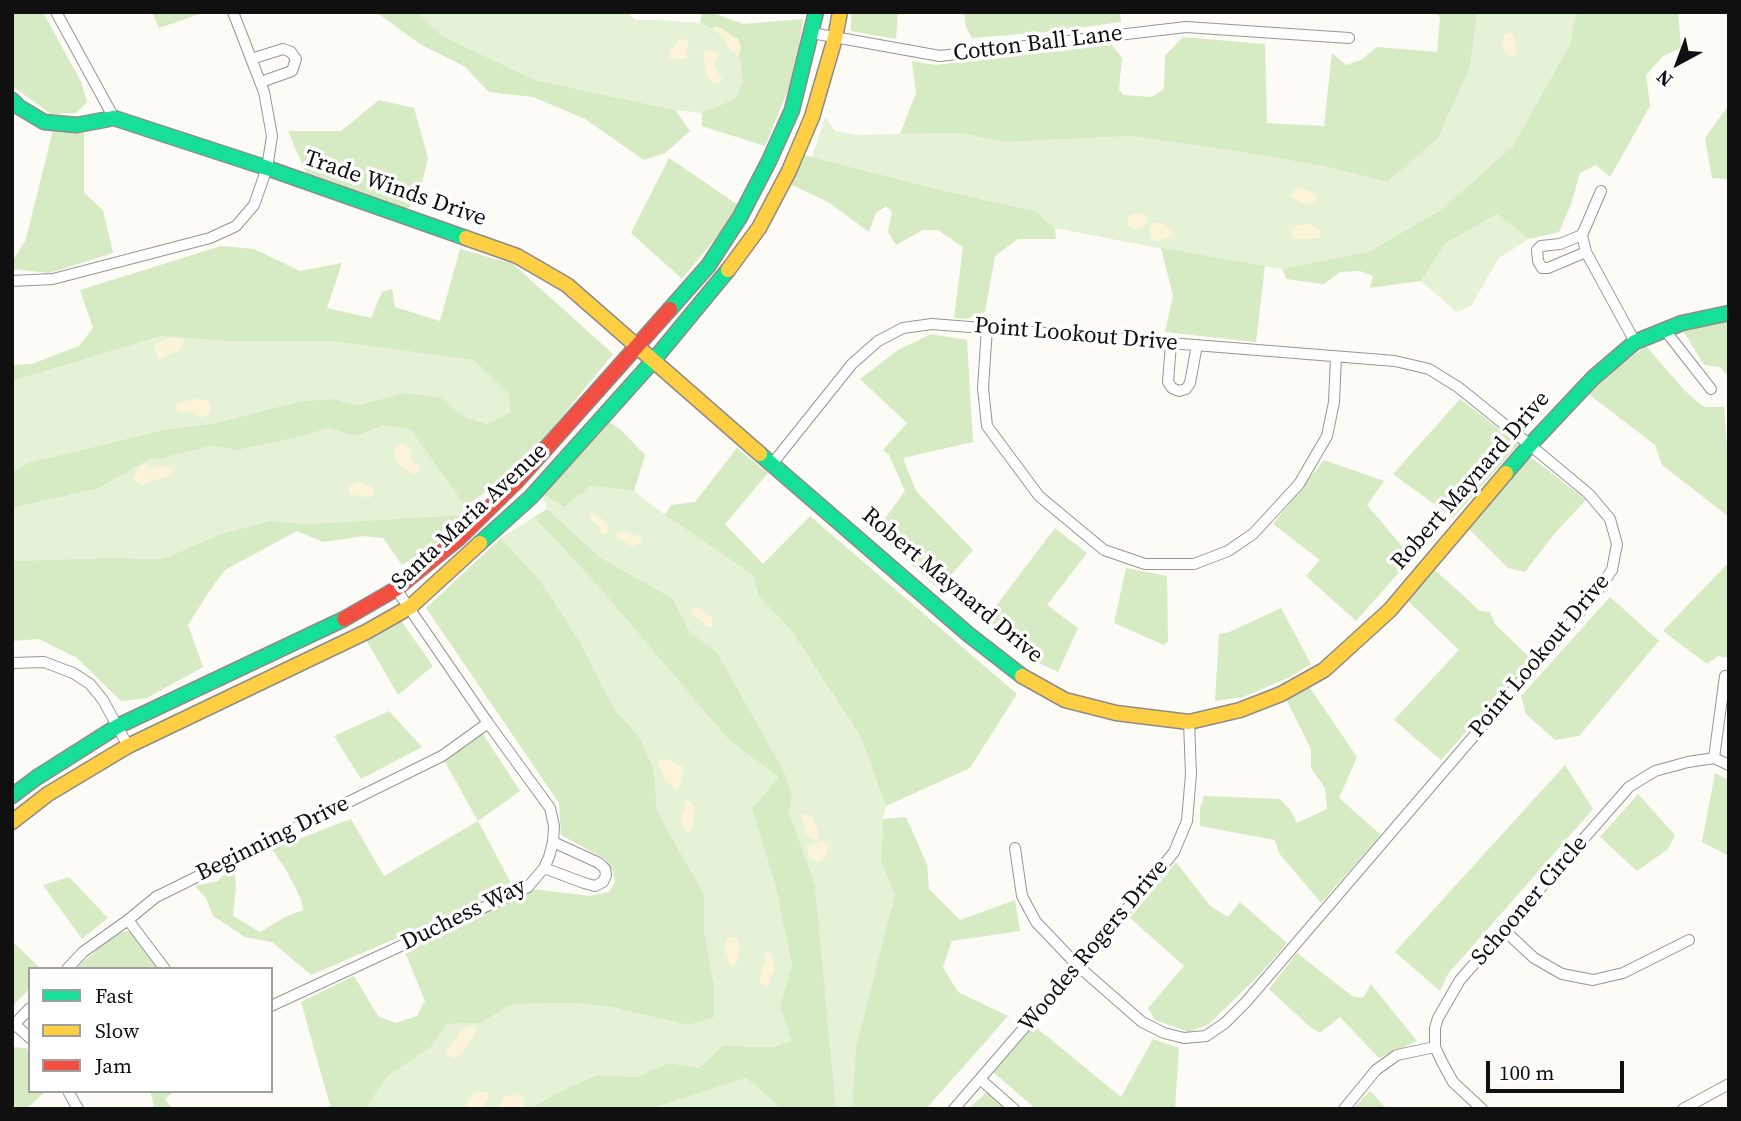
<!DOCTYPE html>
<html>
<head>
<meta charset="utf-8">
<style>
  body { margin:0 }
  #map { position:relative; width:1741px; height:1121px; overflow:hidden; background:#fcfbf6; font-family:"Source Serif 4",serif }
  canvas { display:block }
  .frame { position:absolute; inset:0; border:14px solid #101010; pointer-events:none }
  .legend { position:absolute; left:28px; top:967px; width:245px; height:126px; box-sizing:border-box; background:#fff; border:2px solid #9f9f9f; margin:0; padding:9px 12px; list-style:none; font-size:21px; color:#101010 }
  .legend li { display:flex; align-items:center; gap:14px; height:35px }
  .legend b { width:35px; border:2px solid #9f9f9f }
  .north { position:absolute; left:1643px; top:28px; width:70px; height:70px; -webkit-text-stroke:5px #fff; paint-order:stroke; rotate:221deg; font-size:19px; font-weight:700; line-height:28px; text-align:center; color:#101010 }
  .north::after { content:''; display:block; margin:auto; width:24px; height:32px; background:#101010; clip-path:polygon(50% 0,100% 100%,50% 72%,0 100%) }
  .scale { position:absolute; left:1486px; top:1061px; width:138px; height:32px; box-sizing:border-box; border:4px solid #101010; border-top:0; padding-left:9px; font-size:21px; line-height:24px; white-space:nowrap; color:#101010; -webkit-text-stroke:5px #fff; paint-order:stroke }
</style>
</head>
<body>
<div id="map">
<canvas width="1741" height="1121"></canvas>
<div class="frame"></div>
<ul class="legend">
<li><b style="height:9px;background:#16e098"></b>Fast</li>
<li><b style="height:9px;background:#ffcf43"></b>Slow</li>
<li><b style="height:9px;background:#f24e42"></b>Jam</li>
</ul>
<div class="north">N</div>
<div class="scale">100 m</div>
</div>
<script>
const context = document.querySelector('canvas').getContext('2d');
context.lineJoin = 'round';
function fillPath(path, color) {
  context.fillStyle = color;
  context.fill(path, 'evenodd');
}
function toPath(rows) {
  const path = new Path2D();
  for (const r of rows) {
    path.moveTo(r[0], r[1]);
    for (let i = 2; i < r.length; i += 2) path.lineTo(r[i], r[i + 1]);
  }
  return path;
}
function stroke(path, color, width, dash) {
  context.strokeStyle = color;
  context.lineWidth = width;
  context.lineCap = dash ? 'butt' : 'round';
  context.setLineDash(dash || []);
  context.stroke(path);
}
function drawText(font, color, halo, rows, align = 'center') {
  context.font = font + ' "Source Serif 4",serif';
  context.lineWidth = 7;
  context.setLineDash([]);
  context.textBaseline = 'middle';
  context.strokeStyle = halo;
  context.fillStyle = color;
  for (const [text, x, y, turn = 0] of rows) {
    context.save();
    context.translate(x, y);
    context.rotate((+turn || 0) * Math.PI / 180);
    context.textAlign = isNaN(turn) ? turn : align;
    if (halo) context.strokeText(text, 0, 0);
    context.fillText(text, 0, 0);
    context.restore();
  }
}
fillPath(toPath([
  [416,12,627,12,635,20,661,20,700,23,733,38,741,63,743,82,735,99,702,113,675,110,535,80,442,36],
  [1477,12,1577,12,1570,44,1513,146,1441,210,1368,252,1283,269,1199,256,1055,228,1035,211,941,190,812,157,825,117,835,131,858,135,960,133,1004,142,1131,136,1236,151,1323,166,1387,182,1438,138,1470,67],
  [1497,214,1529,239,1499,258,1471,306,1457,312,1421,281,1446,243],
  [161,336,225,341,331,341,474,360,508,393,511,412,487,424,462,416,440,397,404,393,358,405,332,399,218,423,163,430,28,463,12,472,12,381],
  [384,425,411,430,465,506,462,515,309,524,270,521,221,534,163,559,108,558,12,561,12,508,99,488,148,460,162,458,211,446,238,450,303,436,328,428,357,436],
  [591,486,634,491,665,515,753,575,759,596,791,630,860,737,886,806,883,819,881,862,895,894,856,1047,852,1109,836,1109,815,885,789,812,792,795,717,653,690,632,672,598,601,558,547,509,542,494,564,507],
  [534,517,600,588,728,739,778,777,752,809,775,884,792,967,780,1005,792,1041,773,1047,723,1046,699,1068,669,1063,637,1077,597,1075,559,1092,529,1109,365,1109,388,1076,431,1047,447,1024,481,1023,512,1004,575,1003,611,1007,688,1025,714,983,704,932,704,894,657,812,654,770,641,740,613,707,580,642,539,579,501,538],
  [746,1078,782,1109,649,1109,668,1102]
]), '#e5f2d6');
fillPath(toPath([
  [12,12,43,12,81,82,87,102,76,113,51,114,12,86],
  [152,12,206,12,159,28],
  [376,12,416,12,442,36,535,80,675,110,690,131,665,153,644,160,585,119,533,97,489,92,464,66,420,44],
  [702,12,709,12,744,24,803,19,795,73,765,146,702,126,702,113,735,99,743,82,741,63,733,38,700,23],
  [851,12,898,12,896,39,851,31],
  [964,12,1120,12,1121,22,1048,32,972,38,966,27],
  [1436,12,1477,12,1470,67,1438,138,1387,182,1323,166,1236,151,1131,136,1004,142,960,133,900,134,916,93,912,61,935,65,1112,45,1122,58,1119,89,1123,95,1152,97,1164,89,1165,56,1183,37,1265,44,1267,123,1324,126,1332,53,1346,65,1361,60,1377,47,1437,52,1440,18],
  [1577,12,1678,12,1681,48,1663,56,1646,75,1650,106,1610,177,1596,165,1580,173,1571,204,1559,232,1529,239,1497,214,1446,243,1421,281,1370,288,1373,276,1360,271,1340,272,1324,284,1286,279,1283,269,1368,252,1441,210,1513,146,1570,44],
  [379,100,414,108,428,158,418,200,407,209,306,173,288,131,341,131],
  [1729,103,1729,179,1712,178,1705,138,1726,109],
  [53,130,84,133,84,193,103,210,113,253,49,273,12,269,12,262,26,239],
  [804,155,941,190,1035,211,1055,228,1056,239,1018,239,995,256,985,312,966,319,954,318,963,247,938,230,923,230,896,245,888,232,892,212,886,206,876,213,869,232,828,202,790,184],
  [669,158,741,207,682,279,631,233],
  [221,246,254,249,300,271,342,263,327,308,371,318,382,292,392,289,395,307,440,321,460,249,513,264,613,354,519,469,465,506,411,430,384,425,357,436,328,428,303,436,238,450,211,446,162,458,148,460,99,488,12,508,12,472,28,463,163,430,218,423,298,402,332,399,358,405,404,393,440,397,462,416,487,424,511,412,508,393,474,360,331,341,225,341,161,336,12,381,12,365,32,364,79,346,93,328,80,290],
  [1161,248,1265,266,1256,342,1165,332,1173,296],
  [1729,320,1729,377,1720,367,1704,365,1682,329],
  [931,334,967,340,973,442,903,458,916,491,973,550,939,589,875,532,905,491,889,455,883,450,907,423,860,379,898,350],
  [1646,346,1685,391,1704,407,1724,407,1729,472,1729,517,1662,465,1655,445,1586,392],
  [1460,399,1519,444,1453,518,1393,474],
  [607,420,622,431,645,455,634,491,591,486,564,507,542,494],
  [737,448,768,473,725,524,763,564,810,516,1017,694,970,768,886,806,860,736,791,630,759,596,753,575,665,515,671,505,695,502],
  [1528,455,1586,500,1554,534,1525,572,1508,568,1468,528],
  [1324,460,1384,481,1367,505,1412,558,1356,621,1306,576,1320,560,1273,524],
  [547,509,601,558,672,598,690,632,717,653,784,772,792,795,789,812,815,885,836,1109,782,1109,746,1078,649,1109,529,1109,559,1092,597,1075,637,1077,669,1063,699,1068,723,1046,773,1047,792,1041,780,1005,792,966,775,884,752,809,778,777,728,739,600,588,534,517],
  [462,515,465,524,402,565,383,538,364,536,323,542,297,531,225,570,210,590,188,625,203,667,147,698,121,701,77,658,39,639,12,641,12,561,108,558,163,559,221,534,270,521,309,524],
  [1055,528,1087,553,1047,605,1078,628,1058,672,1026,657,983,623],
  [501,538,539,579,580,642,613,707,641,740,654,770,657,812,704,894,704,932,714,983,714,1017,688,1025,611,1007,575,1003,512,1004,481,1023,447,1024,431,1047,388,1076,365,1109,331,1109,301,1002,354,976,378,1016,395,1023,417,1016,425,1001,405,952,533,889,590,896,609,892,615,882,613,872,605,859,561,835,559,803,426,608],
  [1729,562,1729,658,1718,656,1707,664,1663,631],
  [1126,568,1167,576,1168,641,1164,645,1114,623],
  [1435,570,1480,611,1490,612,1495,624,1531,659,1441,760,1394,720,1459,650,1406,599],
  [1610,597,1659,641,1579,736,1555,740,1526,714,1521,696],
  [1281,608,1311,664,1290,677,1243,697,1215,701,1219,634,1227,633],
  [399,618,433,666,398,695,365,638],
  [1308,685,1357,757,1339,798,1381,835,1321,903,1279,853,1275,840,1200,826,1200,809,1204,796,1280,799,1291,811,1297,823,1327,809,1325,788,1311,768,1311,749,1285,697],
  [389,711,422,747,361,779,334,736],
  [483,734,520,791,478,821,511,883,497,895,311,975,272,942,245,937,213,916,206,898,195,886,218,881,234,864,236,888,233,916,260,932,285,917,303,910,301,899,286,870,272,849,351,819,384,876,478,821,444,760],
  [1565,765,1593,809,1448,974,1440,991,1395,952],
  [1715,773,1729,780,1729,856,1702,842],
  [1638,794,1675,835,1668,849,1637,871,1600,837],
  [906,817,927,864,929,889,960,920,1015,900,1020,931,952,941,943,967,958,992,1008,1016,926,1109,852,1109,856,1047,895,894,881,862,883,819],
  [1176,862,1210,906,1228,917,1240,902,1287,943,1259,975,1209,1024,1189,1032,1155,1020,1148,1008,1184,966,1130,918],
  [69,877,108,918,82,939,43,885],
  [127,931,131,932,145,946,157,969,75,969,84,960,91,956,100,945,104,944,112,936],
  [12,941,41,969,30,969,30,988,12,1007],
  [1297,953,1352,996,1363,998,1371,984,1417,1041,1379,1058,1340,1017,1320,1033,1309,1026,1269,989],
  [1033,1025,1121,1097,1153,1039,1179,1048,1175,1109,1036,1109,993,1072],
  [12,1047,26,1048,30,1052,30,1091,46,1091,26,1109,12,1109],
  [150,1091,174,1091,165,1099,172,1109,153,1109,154,1105],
  [988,1091,1008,1109,968,1109],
  [1370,1091,1387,1109,1353,1109]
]), '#d6eac3');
fillPath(toPath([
  [716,27,721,28,739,40,741,49,738,56,731,51,725,40,712,27],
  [1510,32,1515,36,1515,49,1517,54,1511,56,1502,47,1504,35],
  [680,39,688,40,688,46,686,50,687,56,685,59,669,59,670,50],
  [707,50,711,50,718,54,714,66,722,79,720,82,716,84,709,79,705,71,704,53],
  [1297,187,1309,190,1317,198,1314,204,1301,203,1290,196],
  [1144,213,1148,218,1145,224,1140,228,1133,229,1128,224,1128,218,1132,214],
  [1160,222,1174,232,1170,237,1158,241,1152,240,1149,228,1153,223],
  [1310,224,1321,231,1320,238,1302,239,1295,238,1290,234,1293,228,1298,225],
  [174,337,183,340,183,346,179,351,168,355,164,359,158,358,154,347,157,343],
  [193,399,205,400,209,403,212,408,210,413,201,418,191,411,183,413,177,410,176,404],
  [402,443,411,451,410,459,420,466,419,472,414,474,409,472,396,461,394,455,396,445],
  [146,464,151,469,162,466,175,470,165,478,153,480,147,483,142,485,132,479,142,465],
  [359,482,370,486,375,489,373,495,369,498,359,495,353,496,349,492,348,486],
  [595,513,609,525,607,534,603,534,599,531,599,527,589,518,590,514],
  [625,531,628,534,639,536,642,539,641,542,633,547,618,538,616,534],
  [697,607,712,617,713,624,710,628,706,626,701,619,693,616,691,612,693,609],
  [660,759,670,760,683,767,679,789,674,789,665,779,659,765,659,761],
  [685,800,691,802,695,808,693,827,688,832,682,827,680,819,685,809],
  [805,814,813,818,817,827,819,837,815,840,807,836,804,832,806,828,801,816],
  [824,841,829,848,825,857,822,861,817,862,810,858,807,850,809,846],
  [728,937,736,938,740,947,737,952,739,957,734,967,730,965,728,961,728,957,724,947],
  [768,952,772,954,775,972,770,978,768,988,760,983,762,967,765,963,765,955],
  [471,1025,475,1027,476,1033,464,1050,458,1057,453,1058,446,1053,447,1049,456,1039,462,1029],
  [479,1092,487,1092,490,1096,481,1109,460,1109,465,1107,474,1093],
  [519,1095,523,1097,524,1102,522,1109,498,1109,503,1098,507,1096]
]), '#fbf4d8');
const street = toPath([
  [56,12,114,118],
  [812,33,940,56,1186,27,1349,38],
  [251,59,283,49,291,52,296,59,292,71,261,82],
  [1601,191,1582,235,1586,252,1635,342],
  [1582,235,1560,244,1541,246,1537,250,1538,261,1542,268,1548,268,1586,252],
  [12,281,53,279,210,238,236,226,254,205,267,168,272,136,264,92,233,12],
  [987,328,983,388,987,426,1039,496,1104,550,1145,564,1194,564,1228,551,1253,534,1299,484,1327,436,1334,402,1336,357],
  [1664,329,1711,389],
  [1171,343,1168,382,1172,388,1179,391,1186,389,1190,383,1197,345],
  [772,464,852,364,878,341,903,328,932,324,1395,361,1429,369,1458,387,1530,445,1589,494,1610,519,1617,544,1612,570,1593,597,1246,1002,1225,1023,1206,1036,1184,1038,1164,1033,1142,1022,1078,966,1036,922,1022,896,1015,848],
  [12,663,44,662,73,673,90,684,103,700,128,746],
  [1714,758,1725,676],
  [544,868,584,883,595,886,603,882,606,875,605,869,599,863,553,842],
  [128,920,165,969],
  [1504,930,1534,958,1562,974,1593,980,1623,973,1689,940],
  [67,969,83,952,128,920,156,897,442,756,488,723],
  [271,1006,528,887,544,868,549,857,553,842,554,826,550,808,488,723,396,589],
  [12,1022,30,1038],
  [12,1027,30,1008],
  [980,1079,1014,1109],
  [68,1091,78,1109],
  [954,1109,1150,882,1174,852,1187,821,1191,774,1189,722],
  [1344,1109,1376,1070,1397,1055,1435,1047],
  [1482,1109,1453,1082,1442,1062,1435,1047,1435,1028,1438,1018,1460,980,1629,787,1655,771,1688,762,1714,758,1729,765],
  [1683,1109,1729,1084]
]);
const fast = toPath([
  [12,100,19,107,44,122,77,125,114,118,267,168,466,238],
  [670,309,708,266,740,217,769,161,792,110,816,12],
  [760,454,968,634,1022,676],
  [1506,473,1530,445,1593,378,1635,342,1682,323,1729,313],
  [480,543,531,497,653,361,728,270],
  [12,796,36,778,118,726,344,619]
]);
const slow = toPath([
  [466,238,517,256,567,285,760,454],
  [728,270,759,228,789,171,812,117,835,38,840,12],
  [1022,676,1065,700,1116,713,1189,722,1240,710,1281,694,1324,670,1390,610,1506,473],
  [12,822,48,794,128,746,366,632,410,607,480,543]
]);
const jam = toPath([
  [344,619,396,589,458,539,516,482,670,309]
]);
stroke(street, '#969694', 12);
stroke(fast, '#8d8c8a', 17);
stroke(slow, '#8d8c8a', 17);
stroke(jam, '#8d8c8a', 17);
stroke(street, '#fffefe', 10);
stroke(fast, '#16e098', 14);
stroke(slow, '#ffcf43', 14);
stroke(jam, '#f24e42', 14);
drawText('23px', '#101010', '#fff', [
  ["Cotton Ball Lane",1038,44,-7],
  ["Trade Winds Drive",395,189,19],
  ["Point Lookout Drive",1076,335,5],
  ["Robert Maynard Drive",1471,481,-49],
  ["Santa Maria Avenue",470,517,-43],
  ["Robert Maynard Drive",952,586,40],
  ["Point Lookout Drive",1540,656,-50],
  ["Beginning Drive",273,839,-26],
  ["Schooner Circle",1530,901,-49],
  ["Duchess Way",464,915,-26],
  ["Woodes Rogers Drive",1094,946,-50]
]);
</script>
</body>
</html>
